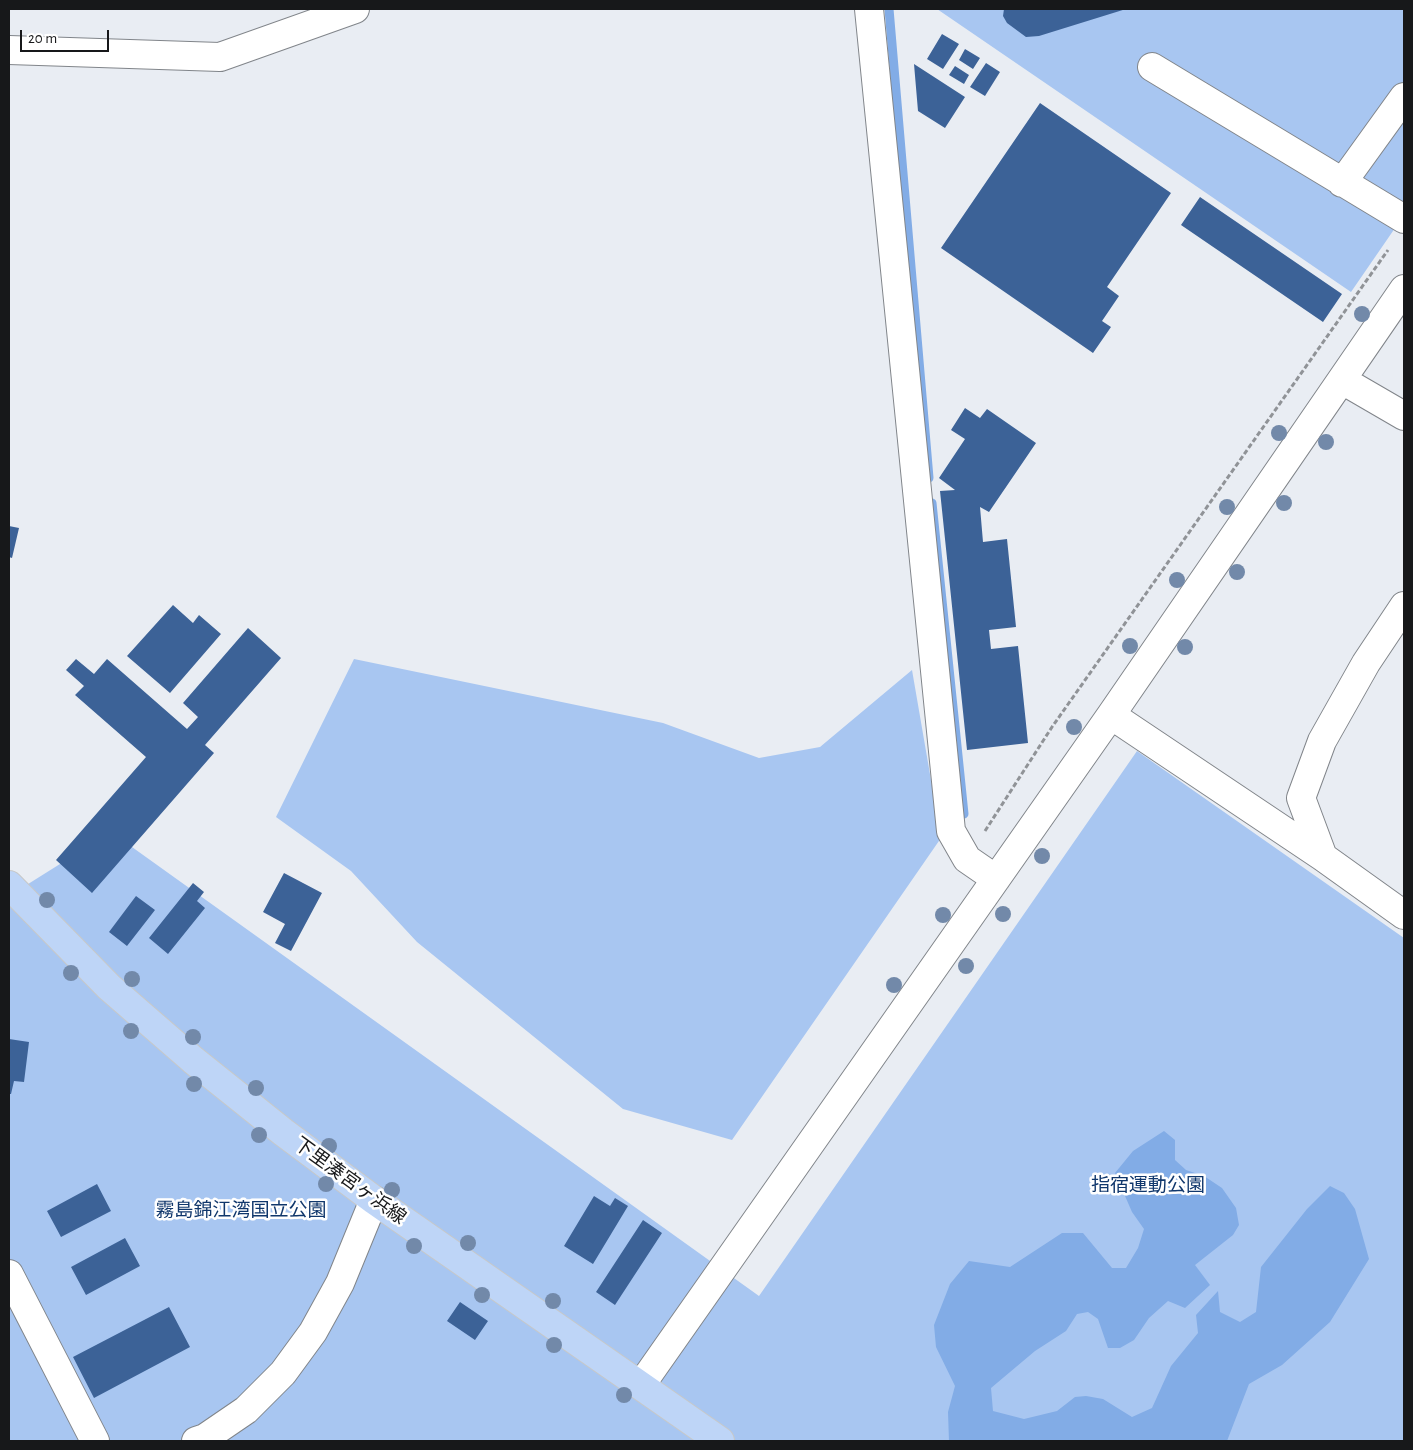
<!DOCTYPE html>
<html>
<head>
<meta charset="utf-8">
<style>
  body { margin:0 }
  #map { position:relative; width:1413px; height:1450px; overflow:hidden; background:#e9edf3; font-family:"Alegreya Sans",sans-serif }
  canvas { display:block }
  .frame { position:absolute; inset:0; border:10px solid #17181a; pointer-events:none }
  .scale { position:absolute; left:20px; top:30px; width:89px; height:22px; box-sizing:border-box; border:2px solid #17181a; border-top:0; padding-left:6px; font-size:15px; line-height:18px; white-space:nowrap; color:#17181a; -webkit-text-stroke:4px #fff; paint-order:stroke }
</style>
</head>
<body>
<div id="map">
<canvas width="1413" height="1450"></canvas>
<div class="frame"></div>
<div class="scale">20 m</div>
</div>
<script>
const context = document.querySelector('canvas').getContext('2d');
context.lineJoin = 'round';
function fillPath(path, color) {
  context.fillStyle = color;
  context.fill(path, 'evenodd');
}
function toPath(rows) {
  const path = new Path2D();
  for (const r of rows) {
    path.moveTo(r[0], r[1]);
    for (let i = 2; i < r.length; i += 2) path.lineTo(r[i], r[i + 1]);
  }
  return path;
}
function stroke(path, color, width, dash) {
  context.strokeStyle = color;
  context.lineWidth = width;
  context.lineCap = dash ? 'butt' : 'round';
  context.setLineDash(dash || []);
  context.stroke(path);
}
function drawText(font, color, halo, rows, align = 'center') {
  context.font = font + ' "Alegreya Sans","Noto Sans JP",sans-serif';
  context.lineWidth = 5;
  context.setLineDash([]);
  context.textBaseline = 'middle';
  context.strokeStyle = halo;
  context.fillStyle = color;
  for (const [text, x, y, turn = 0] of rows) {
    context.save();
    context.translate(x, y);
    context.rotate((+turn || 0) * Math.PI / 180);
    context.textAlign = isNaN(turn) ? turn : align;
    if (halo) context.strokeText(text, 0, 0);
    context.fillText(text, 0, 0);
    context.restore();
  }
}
fillPath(toPath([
  [937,9,1404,9,1404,215,1351,292],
  [354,659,663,723,759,758,820,747,912,670,941,838,732,1140,623,1109,417,942,351,871,276,817],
  [1137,751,1404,938,1404,1441,9,1441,9,896,111,832,759,1296]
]), '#a8c6f1');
fillPath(toPath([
  [1164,1131,1175,1140,1175,1160,1186,1170,1204,1176,1222,1188,1236,1208,1239,1225,1233,1235,1195,1265,1210,1285,1185,1308,1168,1301,1149,1318,1134,1340,1120,1348,1108,1348,1098,1319,1088,1312,1077,1314,1066,1331,1035,1351,991,1388,993,1411,1024,1419,1057,1411,1075,1397,1086,1396,1103,1399,1132,1417,1152,1408,1171,1366,1198,1333,1196,1315,1218,1291,1220,1312,1240,1322,1256,1312,1261,1267,1307,1209,1330,1186,1344,1193,1355,1209,1369,1259,1330,1322,1282,1365,1249,1384,1227,1441,949,1441,948,1412,955,1386,936,1347,934,1325,950,1284,969,1261,1010,1267,1062,1233,1083,1233,1112,1268,1126,1268,1138,1248,1144,1229,1132,1212,1115,1173,1133,1151]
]), '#82ace6');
stroke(toPath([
  [889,9,929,478],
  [932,503,964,814]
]), '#82ace6', 9);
fillPath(toPath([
  [1004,9,1126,9,1039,36,1026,37,1007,23,1003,16],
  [942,34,959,44,943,69,927,59],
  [965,49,980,58,973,69,959,60],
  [986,63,1000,72,985,96,970,87],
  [914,64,965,97,945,128,918,111],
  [955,66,969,75,964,84,949,75],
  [1040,103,1171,193,1107,287,1119,296,1102,321,1111,327,1093,353,941,248],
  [1200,197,1342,294,1323,322,1181,225],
  [965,408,980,418,987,409,1036,443,989,512,980,507,983,542,1007,539,1016,627,989,630,991,649,1018,646,1028,743,967,750,940,491,955,490,939,478,965,439,951,430],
  [9,526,19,528,12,558,9,557],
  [173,605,193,623,199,615,221,634,170,693,127,656],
  [248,628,281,658,205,745,214,753,92,893,56,860,146,757,75,695,84,686,66,670,76,659,94,674,107,659,187,729,198,717,183,703],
  [284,873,322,893,291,951,275,943,285,924,263,912],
  [193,883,204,892,197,901,205,908,168,954,149,938],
  [136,896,155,910,127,946,109,932],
  [9,1039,29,1042,24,1082,14,1081,11,1094,9,1094],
  [97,1184,111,1211,61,1237,47,1211],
  [594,1196,610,1206,615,1198,628,1206,593,1264,564,1246],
  [643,1220,662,1233,615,1305,596,1292],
  [125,1238,140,1266,86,1295,71,1267],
  [460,1302,488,1321,475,1340,447,1321],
  [169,1307,190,1347,94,1398,73,1357]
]), '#3c6297');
const minor = toPath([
  [869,9,951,831,967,859,996,879],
  [9,50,220,57,355,9],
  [1152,67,1404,219],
  [1342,183,1404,97],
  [1342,380,1404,416],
  [1111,715,1323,857,1404,915],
  [1323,857,1301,798,1322,741,1366,663,1404,606],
  [9,1274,95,1441],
  [641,1385,1111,715,1404,289],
  [196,1441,205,1438,246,1410,283,1373,313,1332,340,1283,374,1200]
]);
const major = toPath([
  [9,885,109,987,193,1060,283,1132,374,1200,720,1441]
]);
stroke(minor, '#81858a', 30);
stroke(major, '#c7c8c8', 30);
stroke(toPath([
  [985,831,1052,727,1388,250]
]), '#909397', 3, [5, 2.5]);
stroke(minor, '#fff', 28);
stroke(major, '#bed5f7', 28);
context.fillStyle = '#7289a9';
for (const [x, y] of [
  [1362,314],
  [1279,433],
  [1326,442],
  [1284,503],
  [1227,507],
  [1237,572],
  [1177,580],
  [1130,646],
  [1185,647],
  [1074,727],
  [1042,856],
  [47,900],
  [1003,914],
  [943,915],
  [966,966],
  [71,973],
  [132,979],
  [894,985],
  [131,1031],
  [193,1037],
  [194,1084],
  [256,1088],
  [259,1135],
  [329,1146],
  [326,1184],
  [392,1190],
  [468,1243],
  [414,1246],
  [482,1295],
  [553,1301],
  [554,1345],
  [624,1395]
]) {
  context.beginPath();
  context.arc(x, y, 8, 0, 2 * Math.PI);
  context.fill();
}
drawText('19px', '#17181a', '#fff', [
  ["下里湊宮ヶ浜線",350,1181,36]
]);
drawText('19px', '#10376c', '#fff', [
  ["指宿運動公園",1148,1185],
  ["霧島錦江湾国立公園",241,1210]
]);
</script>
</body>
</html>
